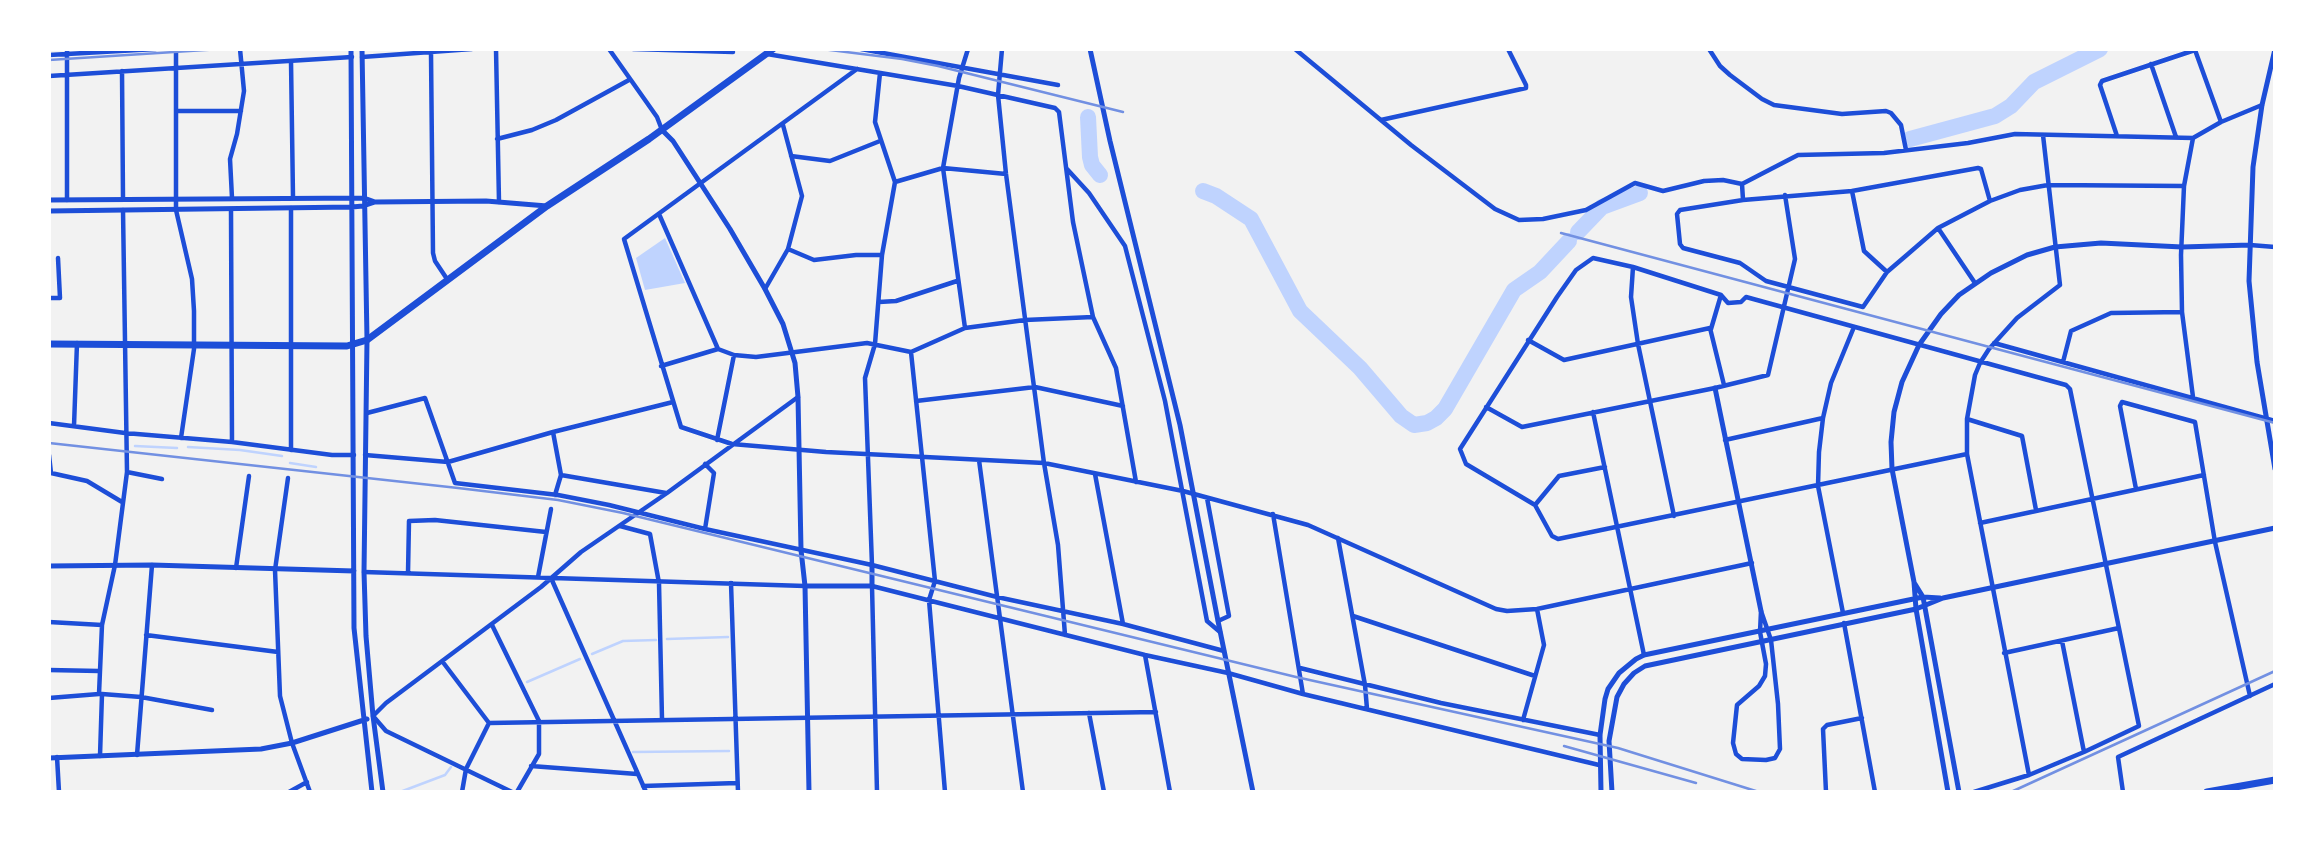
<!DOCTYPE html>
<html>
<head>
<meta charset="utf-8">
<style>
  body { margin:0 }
  #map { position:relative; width:2324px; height:841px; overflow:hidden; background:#f2f2f2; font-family:"Fira Sans",sans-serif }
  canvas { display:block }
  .frame { position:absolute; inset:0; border:51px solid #fff; pointer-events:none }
</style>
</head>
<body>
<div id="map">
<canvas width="2324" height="841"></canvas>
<div class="frame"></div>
</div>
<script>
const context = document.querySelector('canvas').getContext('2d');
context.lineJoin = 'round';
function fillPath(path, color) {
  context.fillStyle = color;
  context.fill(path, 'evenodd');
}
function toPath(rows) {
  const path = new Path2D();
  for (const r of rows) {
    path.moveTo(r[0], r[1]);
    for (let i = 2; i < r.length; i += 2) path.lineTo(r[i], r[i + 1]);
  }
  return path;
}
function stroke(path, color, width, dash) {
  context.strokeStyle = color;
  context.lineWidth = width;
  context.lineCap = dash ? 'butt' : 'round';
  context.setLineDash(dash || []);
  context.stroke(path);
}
fillPath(toPath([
  [665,238,685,283,645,290,636,258]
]), '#bfd3fe');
stroke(toPath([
  [135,446,177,448],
  [188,447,240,450,282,456],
  [290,463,316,467],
  [667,639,728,637],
  [592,654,623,641,656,640],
  [527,682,580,659],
  [633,752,729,751],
  [400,792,445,775,451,767]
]), '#bfd3fe', 2.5);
stroke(toPath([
  [1088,117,1090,157,1092,165,1100,175],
  [1910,139,1995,116,2011,106,2034,82,2100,49],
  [1203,191,1216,196,1251,219,1300,311,1360,368,1401,416,1414,425,1427,423,1436,418,1445,409,1514,290,1540,272,1569,241],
  [1578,232,1602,207,1640,193]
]), '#bfd3fe', 16);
stroke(toPath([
  [67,49,67,200],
  [176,49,176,210,192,279,194,311,194,349,181,438],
  [496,49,499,202],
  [609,49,657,117,662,130],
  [633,49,733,52],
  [861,49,1058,85],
  [1002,49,998,95,1006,174,1044,463,1058,545,1065,635],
  [1295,49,1411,145,1495,209,1519,220,1543,219,1586,210,1635,183,1663,191,1704,181,1723,180,1742,184,1798,155,1884,153,1968,143,2015,134,2193,138,2221,122,2262,105],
  [1709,49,1720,66,1730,75,1762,99,1774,105,1842,114,1886,111,1891,113,1901,125,1906,150],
  [431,53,433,253,435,261,447,279],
  [767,54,958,86,1055,108,1059,112,1073,222,1093,317,1116,368,1136,482],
  [49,55,156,49],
  [362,57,472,49],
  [291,61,293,197],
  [2151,64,2176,137],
  [857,69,624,239,681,427,732,444,826,452,1044,463,1183,491,1308,525,1496,609,1507,611,1537,609,1752,563],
  [122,71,123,199],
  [49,76,352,57],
  [177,111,241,111],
  [1381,120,1526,88,1526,85,1508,49],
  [2117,136,2100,85,2102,81,2195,50,2221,122],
  [497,139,532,130,556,120,629,80],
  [791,156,830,161,880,141],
  [1067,169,1089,193,1125,246,1165,401,1207,621,1220,632],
  [895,182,943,168,1006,174],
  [1742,184,1743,200],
  [1852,191,1864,251,1887,272],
  [232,198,230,159,237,134,244,91,240,49],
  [1990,201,1981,169,1978,168,1852,191,1743,200,1680,210,1677,214,1680,244,1683,248,1740,263,1766,281,1863,307,1887,272,1908,254,1938,228,1990,201,2020,190,2048,185,2184,186],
  [291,208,291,450],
  [231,210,232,442],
  [659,214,718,349],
  [1938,228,1975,283],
  [2250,245,2275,247],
  [788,249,814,260,856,255,882,255],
  [1633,267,1631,297,1638,344,1674,516],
  [765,289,788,249,802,196,783,125],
  [49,298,60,298,58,258],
  [879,302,896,301,957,281],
  [965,328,943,168,959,78,968,49],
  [1711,329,1721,295],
  [1528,340,1564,360,1710,328,1724,385],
  [1994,343,2275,421],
  [911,352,935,581,929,600,945,792],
  [2063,362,2071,331,2111,313,2182,312],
  [661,366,718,349,734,355,756,357,867,343,911,352,965,328,1025,320,1093,317],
  [2193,397,2182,312,2181,255,2184,186,2193,138],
  [916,401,1035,387,1123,406],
  [1486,407,1522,427,1715,388,1768,375,1795,259,1785,195],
  [1593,412,1644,655],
  [367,413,425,398,455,483,558,495,609,505,705,529],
  [1967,419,2022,436,2036,510],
  [49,423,125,433,232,442,332,455,354,455],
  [74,426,77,343],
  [553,432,561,475,666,493],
  [717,440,734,355],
  [1725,440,1823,418],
  [1967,454,1558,539,1552,536,1535,505,1466,464,1460,449,1557,297,1576,270,1593,258,1633,267,1721,295,1728,303,1741,302,1746,297,2066,385,2070,389,2139,726,2084,752,2029,775,1974,792],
  [49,455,51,473,87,481,122,502],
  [365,455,448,462,553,432,673,402],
  [979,460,1023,792],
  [705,464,714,473,705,529,872,565,997,597,1123,624,1224,651],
  [127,472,162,479],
  [1095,474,1123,624],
  [288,478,275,570,280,696,292,743,310,792],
  [2136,489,2120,406,2122,402,2195,422,2215,542,2250,696],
  [555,495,561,475],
  [1207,498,1229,616,1218,621],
  [1535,505,1559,476,1605,467],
  [1273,514,1303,694],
  [1980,523,2204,475],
  [620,526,650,534,659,583,662,719],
  [1338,538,1365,685,1367,709],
  [872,565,865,378,875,344,882,255,895,182,875,122,880,73],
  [236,568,249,476],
  [364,572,805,586],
  [408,573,409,521,435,520,546,532],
  [538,577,551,509],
  [551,578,646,792],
  [731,583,738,792],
  [1761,611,1771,640,1778,704,1780,749,1775,758,1766,760,1742,759,1736,754,1733,743,1737,705,1759,686,1765,676,1766,664,1760,632,1761,611],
  [1843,613,1818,486,1819,452,1823,418,1831,383,1854,327],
  [1353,616,1535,676],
  [49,622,102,625],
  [1844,623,1875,792],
  [492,625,539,721,539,754,517,792],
  [146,635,278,652],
  [2062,641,2084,752],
  [2004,653,2119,628],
  [1145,655,1170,792],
  [442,661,489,723],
  [1300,668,1441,703,1600,735],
  [49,670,99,671],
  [102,694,141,697,212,710],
  [49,698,99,694],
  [1089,713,1104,792],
  [1523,720,1544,645,1537,609],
  [489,723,1156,712],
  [137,755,152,565],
  [100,756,102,694,99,694,102,625,115,565,127,472,123,210],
  [57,757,59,792],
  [531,766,637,774],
  [2029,775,1967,454,1967,419,1975,375,1980,363,1989,349,2017,318,2060,285,2043,135],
  [643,786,737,783],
  [289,792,307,782],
  [462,792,466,769,489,723],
  [512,792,386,731,373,716,386,703,541,587,581,552,667,493,798,397],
  [877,792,872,586,1145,655,1228,673,1303,694,1599,765],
  [1826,792,1823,729,1827,725,1862,718],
  [2123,792,2118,757,2275,684]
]), '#1d4ed8', 4.5);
stroke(toPath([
  [351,49,354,628,372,792],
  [362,49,367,340,364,572,366,636,373,716,383,792],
  [1090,49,1110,141,1180,425,1218,621,1253,792],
  [2275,49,2262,105,2253,167,2249,281,2257,362,2275,469],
  [662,130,673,141,730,229,765,289,783,324,795,363,798,397,801,550,805,586,809,792],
  [49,200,364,198,375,202,486,201,547,206],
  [49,211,352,207,363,206,375,202],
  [1715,388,1761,611],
  [49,566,152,565,354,571],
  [1915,584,1923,597,1959,792],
  [805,586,872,586,872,565],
  [49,758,261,749,292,743,367,719],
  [1601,792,1600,735,1605,699,1608,689,1619,673,1636,659,1644,655,1923,597,1940,598],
  [1612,792,1609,741,1617,697,1624,684,1634,673,1645,666,1916,609,1943,598,2275,528],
  [1948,792,1916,609,1914,582,1892,469,1891,442,1894,412,1902,382,1919,345,1941,314,1959,295,1991,273,2027,255,2055,247,2101,243,2182,247,2250,245]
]), '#1d4ed8', 5);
stroke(toPath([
  [49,344,347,346,367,340,547,206,649,139,773,49],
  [2207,792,2275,780]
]), '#1d4ed8', 7);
stroke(toPath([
  [822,49,902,59,938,66,1123,112],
  [49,60,221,49],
  [1561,233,2275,423],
  [49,443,458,488,558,500,623,513,1296,677,1618,748,1759,792],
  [1564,746,1696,783],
  [2011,792,2275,671]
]), '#7290e2', 2.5);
</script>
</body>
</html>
